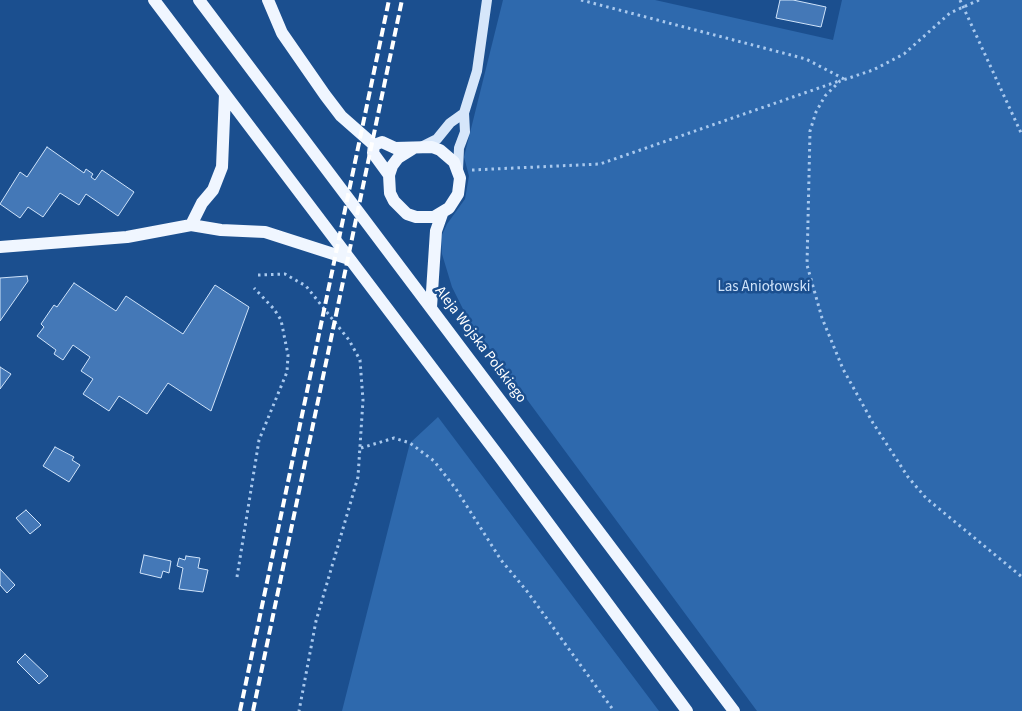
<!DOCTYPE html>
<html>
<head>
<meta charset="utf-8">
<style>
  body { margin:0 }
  canvas { display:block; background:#1b4f8f }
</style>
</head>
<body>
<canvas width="1022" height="711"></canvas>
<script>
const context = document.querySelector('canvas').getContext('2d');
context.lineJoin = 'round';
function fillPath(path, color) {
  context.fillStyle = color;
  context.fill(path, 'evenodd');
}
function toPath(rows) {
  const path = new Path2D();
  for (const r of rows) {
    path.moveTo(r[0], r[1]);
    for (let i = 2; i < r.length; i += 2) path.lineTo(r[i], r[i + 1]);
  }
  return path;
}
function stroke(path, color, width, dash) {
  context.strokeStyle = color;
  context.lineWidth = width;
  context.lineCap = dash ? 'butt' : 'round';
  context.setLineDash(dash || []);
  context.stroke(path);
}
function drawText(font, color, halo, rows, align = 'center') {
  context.font = font + ' "Source Sans 3",sans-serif';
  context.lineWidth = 5;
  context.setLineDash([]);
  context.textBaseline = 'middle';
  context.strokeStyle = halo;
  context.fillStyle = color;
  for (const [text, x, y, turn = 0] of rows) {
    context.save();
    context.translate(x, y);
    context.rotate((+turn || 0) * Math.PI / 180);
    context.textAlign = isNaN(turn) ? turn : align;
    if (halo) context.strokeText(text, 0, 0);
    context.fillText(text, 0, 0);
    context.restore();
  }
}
fillPath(toPath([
  [503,0,655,0,833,40,842,0,1022,0,1022,711,757,711,469,321,452,287,442,254,441,237,447,224,465,199,469,176,464,157],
  [438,417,659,711,342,711,410,443]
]), '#2e69ad');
const building = toPath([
  [780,0,793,0,826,7,821,27,776,18,780,0],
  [47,147,84,173,86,169,93,174,91,177,95,180,102,170,134,192,118,216,86,194,79,205,60,193,43,217,28,207,20,218,0,204,20,172,27,177,47,147],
  [27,276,28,281,0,321,0,278,27,276],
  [74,283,116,311,126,296,183,334,215,285,249,307,211,411,168,383,147,414,119,396,109,411,83,394,93,379,81,371,90,357,73,345,63,360,54,354,56,350,37,336,44,327,41,324,54,305,57,307,74,283],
  [0,367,11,374,0,389,0,367],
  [55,447,74,457,72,460,80,465,69,482,43,466,55,447],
  [26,510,41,525,30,534,16,518,26,510],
  [144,555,171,561,169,573,163,571,161,578,140,573,144,555],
  [186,556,200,558,198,568,208,570,203,592,179,589,183,568,177,566,179,558,185,560,186,556],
  [0,569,15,585,7,593,0,585,0,569],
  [25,654,48,676,39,684,17,662,25,654]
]);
fillPath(building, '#4478b7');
stroke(building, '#cfe3fa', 1);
stroke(toPath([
  [581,0,806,59,844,79],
  [960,0,1022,135],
  [979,0,950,13,904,54,873,70,840,81,825,96,816,112,810,131,807,265,822,318,843,369,873,423,908,477,926,498,1022,577],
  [472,170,600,164,839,81],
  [258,275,285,274,306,286,349,340,360,360,363,400,358,477,316,621,299,711],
  [361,448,394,438,410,443,434,461,456,489,501,560,526,590,614,711],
  [237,577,259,440,287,372,288,355,281,320,274,309,254,288]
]), '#a9c9ee', 3, [2.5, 4]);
stroke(toPath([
  [423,146,437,139,450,123,464,113],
  [458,170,459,148,465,132,464,113,477,71,487,0]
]), '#d6e6fa', 10);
stroke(toPath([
  [154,0,501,459,687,711],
  [199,0,734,711],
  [268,0,282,33,325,95,341,116,374,145],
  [374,145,382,142,395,148,432,147,440,150,454,162,460,178,458,194,449,208,434,217,416,217,407,214,394,201,390,193,389,175,392,166,398,158,414,148],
  [374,145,373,153,389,175],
  [191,225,202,203,213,190,222,167,225,94],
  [0,247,127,237,191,225,221,230,265,232,349,259],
  [431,307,436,231,442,214]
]), '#f0f6ff', 12);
stroke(toPath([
  [240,711,389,0],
  [253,711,402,0]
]), '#fff', 4, [9, 4]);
drawText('15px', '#cfe3fa', '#1b4f8f', [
  ["Las Aniołowski",764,288]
]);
drawText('15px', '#fff', '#1b4f8f', [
  ["Aleja Wojska Polskiego",480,345,53]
]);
</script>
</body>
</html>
